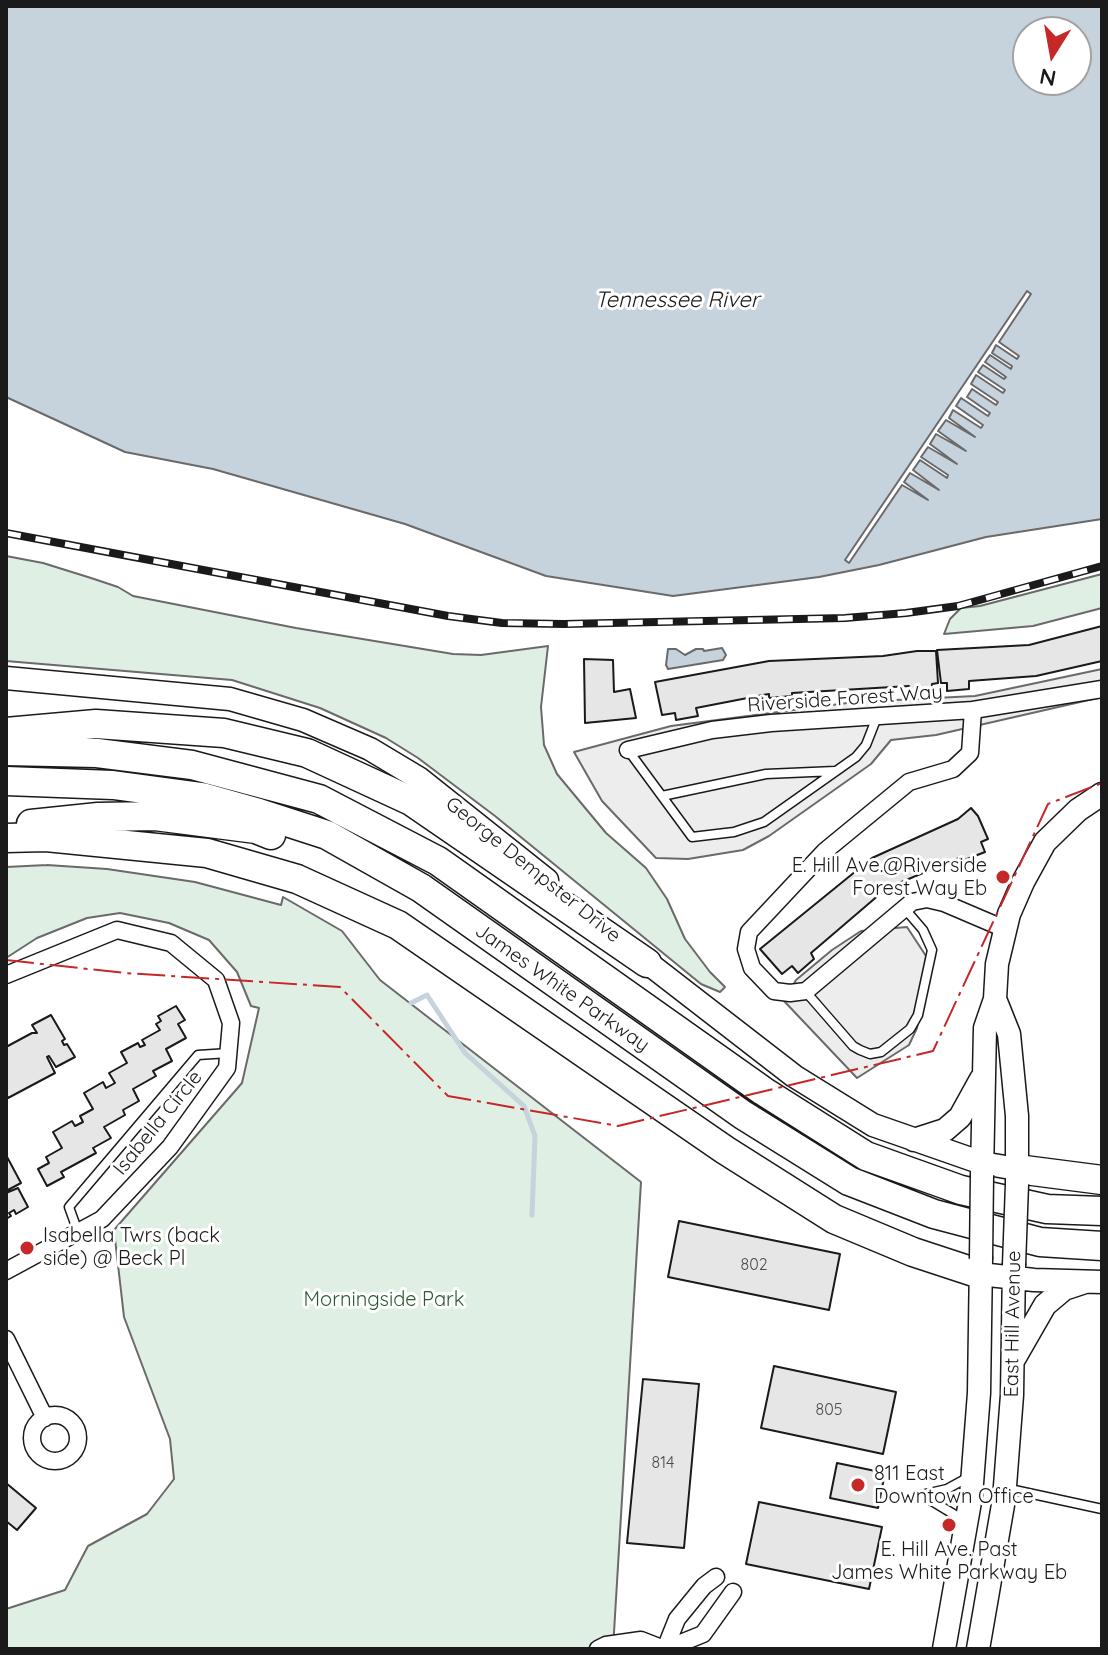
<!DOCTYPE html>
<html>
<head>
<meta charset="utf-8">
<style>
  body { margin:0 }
  #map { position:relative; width:1108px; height:1655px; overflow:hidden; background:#fff; font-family:Quicksand,sans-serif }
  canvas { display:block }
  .frame { position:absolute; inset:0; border:8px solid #1a1a1a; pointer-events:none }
  .north { position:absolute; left:1012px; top:16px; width:80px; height:80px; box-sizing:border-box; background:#fff; border:2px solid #a3a3a3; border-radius:50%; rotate:191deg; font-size:22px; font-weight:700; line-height:32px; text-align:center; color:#1a1a1a }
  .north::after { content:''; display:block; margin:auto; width:28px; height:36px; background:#c62828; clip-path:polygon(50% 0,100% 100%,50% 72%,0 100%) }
</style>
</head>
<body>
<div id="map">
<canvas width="1108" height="1655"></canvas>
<div class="frame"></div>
<div class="north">N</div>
</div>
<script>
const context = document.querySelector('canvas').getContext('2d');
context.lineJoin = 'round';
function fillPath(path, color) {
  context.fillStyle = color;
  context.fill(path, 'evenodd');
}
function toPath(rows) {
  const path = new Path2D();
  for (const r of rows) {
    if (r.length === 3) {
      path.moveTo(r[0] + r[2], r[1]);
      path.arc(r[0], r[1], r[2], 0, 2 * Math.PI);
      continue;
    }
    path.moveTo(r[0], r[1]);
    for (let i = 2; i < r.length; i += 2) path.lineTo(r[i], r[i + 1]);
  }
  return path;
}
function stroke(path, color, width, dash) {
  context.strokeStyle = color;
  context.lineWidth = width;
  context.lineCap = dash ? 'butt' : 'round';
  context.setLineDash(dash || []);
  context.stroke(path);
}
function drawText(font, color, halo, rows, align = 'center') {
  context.font = font + ' Quicksand,sans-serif';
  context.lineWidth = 6;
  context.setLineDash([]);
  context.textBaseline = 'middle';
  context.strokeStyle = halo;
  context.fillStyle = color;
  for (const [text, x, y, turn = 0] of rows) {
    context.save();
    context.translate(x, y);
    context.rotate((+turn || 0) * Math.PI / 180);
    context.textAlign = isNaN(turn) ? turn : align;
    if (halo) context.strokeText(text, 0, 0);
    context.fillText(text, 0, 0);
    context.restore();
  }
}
const green = toPath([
  [6,556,43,563,91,578,118,587,133,596,296,628,453,654,481,655,548,646,541,707,544,745,557,774,606,833,646,868,667,899,685,939,710,972,725,987,720,992,701,984,495,816,418,758,386,738,320,708,232,680,6,661,6,556],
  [1102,574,1102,608,1033,626,944,634,950,619,961,608,980,606,1102,574],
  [47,865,107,869,195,882,281,905,283,897,342,931,380,980,641,1182,613,1649,6,1649,6,1609,65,1590,88,1546,147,1514,174,1479,170,1439,124,1317,114,1230,242,1083,259,1008,251,1006,237,972,209,940,169,923,120,913,87,918,37,938,6,958,6,867,47,865]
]);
fillPath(green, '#e0efe3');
stroke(green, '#6a6a6a', 2);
const parking = toPath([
  [1102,669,1102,697,936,735,891,740,871,764,769,836,743,850,688,859,656,858,602,801,574,752,671,726,855,702,975,696,1102,669],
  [907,927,926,956,923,997,917,1028,909,1045,857,1078,784,1001,796,980,832,950,861,931,907,927]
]);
fillPath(parking, '#ededed');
stroke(parking, '#6a6a6a', 2);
const water = toPath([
  [6,6,1102,6,1102,519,986,537,879,565,819,577,673,596,546,576,405,524,213,469,125,452,6,397,6,6],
  [1028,32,1076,32,1076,80,1028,80,1028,32],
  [722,648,726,655,723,660,668,669,666,665,668,649,676,649,685,655,696,649,703,649,704,651,722,648]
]);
fillPath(water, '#c6d2dc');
stroke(water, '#6a6a6a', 2);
const pier = toPath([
  [1027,291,1031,294,999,342,1019,356,1017,359,996,345,992,353,1012,366,1011,369,990,355,985,362,1006,377,1004,379,983,365,978,372,1005,390,1003,393,976,375,971,384,998,402,996,405,972,389,967,397,990,413,988,416,961,398,956,406,983,425,981,428,953,410,949,418,975,437,946,420,938,431,966,451,936,434,930,444,957,464,928,447,921,457,948,475,947,478,920,460,913,470,939,490,910,473,904,482,928,500,902,485,849,563,845,560,1027,291]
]);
fillPath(pier, '#fff');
stroke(pier, '#6a6a6a', 2);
stroke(toPath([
  [411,1003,427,995,465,1053,524,1106,535,1136,532,1215]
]), '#c6d2dc', 5);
const building = toPath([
  [1102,626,1102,661,1036,676,969,681,969,689,947,691,947,683,941,683,937,650,1029,645,1102,626],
  [917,651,936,651,938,683,932,684,932,691,910,693,909,686,792,693,792,696,769,698,769,694,763,695,696,708,698,716,676,720,675,713,662,715,655,682,769,661,883,656,917,651],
  [584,659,613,660,614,692,630,689,636,718,585,723,584,659],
  [971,808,978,816,988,839,981,842,985,852,962,861,959,858,887,888,811,953,814,959,798,973,792,966,782,974,760,949,872,858,958,819,971,808],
  [176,1006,185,1020,178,1024,186,1038,166,1049,172,1061,153,1071,156,1076,133,1089,139,1101,123,1110,125,1115,104,1127,111,1138,93,1148,96,1153,61,1172,64,1177,47,1186,38,1169,49,1163,46,1157,62,1148,53,1132,72,1121,75,1126,83,1122,80,1116,93,1109,84,1093,103,1082,106,1088,115,1083,109,1073,127,1063,121,1052,138,1043,140,1047,145,1045,142,1040,160,1030,156,1024,161,1021,158,1016,176,1006],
  [51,1015,65,1039,62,1041,64,1045,67,1044,75,1057,56,1067,49,1056,47,1057,55,1073,8,1098,6,1094,6,1047,32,1033,37,1033,32,1025,51,1015],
  [6,1155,21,1183,6,1191,6,1155],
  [18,1188,28,1207,16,1214,14,1210,9,1213,11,1216,6,1219,6,1193,18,1188],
  [679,1221,840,1254,829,1310,668,1277,679,1221],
  [774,1366,896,1392,883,1454,761,1428,774,1366],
  [643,1379,699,1384,684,1548,627,1543,643,1379],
  [837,1463,885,1473,878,1508,830,1498,837,1463],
  [6,1483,36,1508,17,1530,6,1521,6,1483],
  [759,1502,882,1527,869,1589,746,1564,759,1502]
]);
fillPath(building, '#e6e6e6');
stroke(building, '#1a1a1a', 2);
const service = toPath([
  [628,750,692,837,734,832,764,822,856,757,866,745,877,717],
  [662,796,766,774,835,771],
  [806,992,853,1046,860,1050,870,1054,881,1052,910,1029,918,1015,932,950,923,930,905,909],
  [78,1232,69,1207,198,1055,229,1053],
  [1005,1488,1102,1509],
  [921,1495,947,1489,967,1478],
  [922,1495,965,1521]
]);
const minor = toPath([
  [973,710,1102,689],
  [628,750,712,730,771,723,973,710,970,753,953,769,909,782,825,851,749,932,746,949,752,968,774,991,790,993,806,991,912,902,927,899,944,903,1005,929],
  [6,975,117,930,171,943,216,980,231,1023,227,1068,170,1147,102,1219,6,1271],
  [6,1339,45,1418],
  [55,1438,23],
  [598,1649,606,1645,641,1640,664,1649],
  [665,1649,677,1619,704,1586,716,1577],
  [666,1649,703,1634,733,1592]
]);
const secondary = toPath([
  [6,678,230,699,303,720,370,749,420,779,547,880],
  [635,953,794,1076,873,1125,982,1163,1017,1169],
  [995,999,1009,1034,1017,1116,1017,1183],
  [914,1140,945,1130,960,1117,981,1079],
  [982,1174,985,1028,995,999,997,964,1009,914,1023,882,1045,842,1078,810,1102,794],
  [980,1274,1034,1280,1102,1282],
  [1014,1359,1045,1305,1064,1289,1082,1283],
  [944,1649,971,1496,979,1393,981,1259],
  [978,1649,1004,1499,1012,1395,1014,1265]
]);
const motorway = toPath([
  [6,732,96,724,224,733,307,753,411,801,647,963],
  [6,751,97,753,192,765,319,799,438,861,763,1091,866,1156,961,1190,1047,1209,1102,1211],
  [6,781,113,785,202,797,259,813,327,835,421,888,743,1115,849,1181,934,1214,1040,1242,1102,1246],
  [31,824,98,817,155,816,256,829,271,835],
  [6,838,46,837,207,853,297,879,398,925,725,1150,834,1219,913,1252,980,1274],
  [1017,1169,1102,1180]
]);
stroke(service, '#1a1a1a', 11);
stroke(minor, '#1a1a1a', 19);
stroke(secondary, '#1a1a1a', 25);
stroke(motorway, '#1a1a1a', 31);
stroke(service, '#fff', 8);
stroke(minor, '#fff', 16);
stroke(secondary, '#fff', 22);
stroke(motorway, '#fff', 28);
const rail = toPath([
  [6,533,448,616,502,623,564,624,845,618,906,613,958,606,1102,566]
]);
stroke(rail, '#1a1a1a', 8);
stroke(rail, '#fff', 5, [15]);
const secondaryBridge = toPath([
  [981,1259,982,1175],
  [1014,1265,1017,1184]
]);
stroke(secondaryBridge, '#1a1a1a', 25, []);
stroke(secondaryBridge, '#fff', 22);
stroke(toPath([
  [6,960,125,973,340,987,448,1096,618,1126,933,1051,1048,804,1102,783]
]), '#c62828', 2, [28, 6, 4, 6]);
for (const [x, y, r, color] of [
  [1003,877,8,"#c62828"],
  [27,1248,8,"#c62828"],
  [858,1485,8,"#c62828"],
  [949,1525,8,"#c62828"]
]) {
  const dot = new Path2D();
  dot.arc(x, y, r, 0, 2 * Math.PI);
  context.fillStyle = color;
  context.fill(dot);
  stroke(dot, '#fff', 3);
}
drawText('16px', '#4d4d4d', null, [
  ["802",754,1265],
  ["805",829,1410],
  ["814",663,1463]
]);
drawText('20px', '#1a1a1a', '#fff', [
  ["Riverside Forest Way",845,699,-4],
  ["George Dempster Drive",533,870,39],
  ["James White Parkway",562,988,35],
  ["Isabella Circle",158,1123,-51],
  ["East Hill Avenue",1013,1324,-89]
]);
drawText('20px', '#1a1a1a', '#fff', [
  ["E. Hill Ave.@Riverside",987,866,"right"],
  ["Forest Way Eb",987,889,"right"],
  ["Isabella Twrs (back",43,1236],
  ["side) @ Beck Pl",43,1259],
  ["811 East",874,1474],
  ["Downtown Office",874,1497],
  ["E. Hill Ave. Past",949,1550,"center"],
  ["James White Parkway Eb",949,1573,"center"]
], 'left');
drawText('20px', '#2b5a34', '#fff', [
  ["Morningside Park",384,1300]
]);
drawText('italic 22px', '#1a1a1a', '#fff', [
  ["Tennessee River",677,300]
]);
</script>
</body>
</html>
